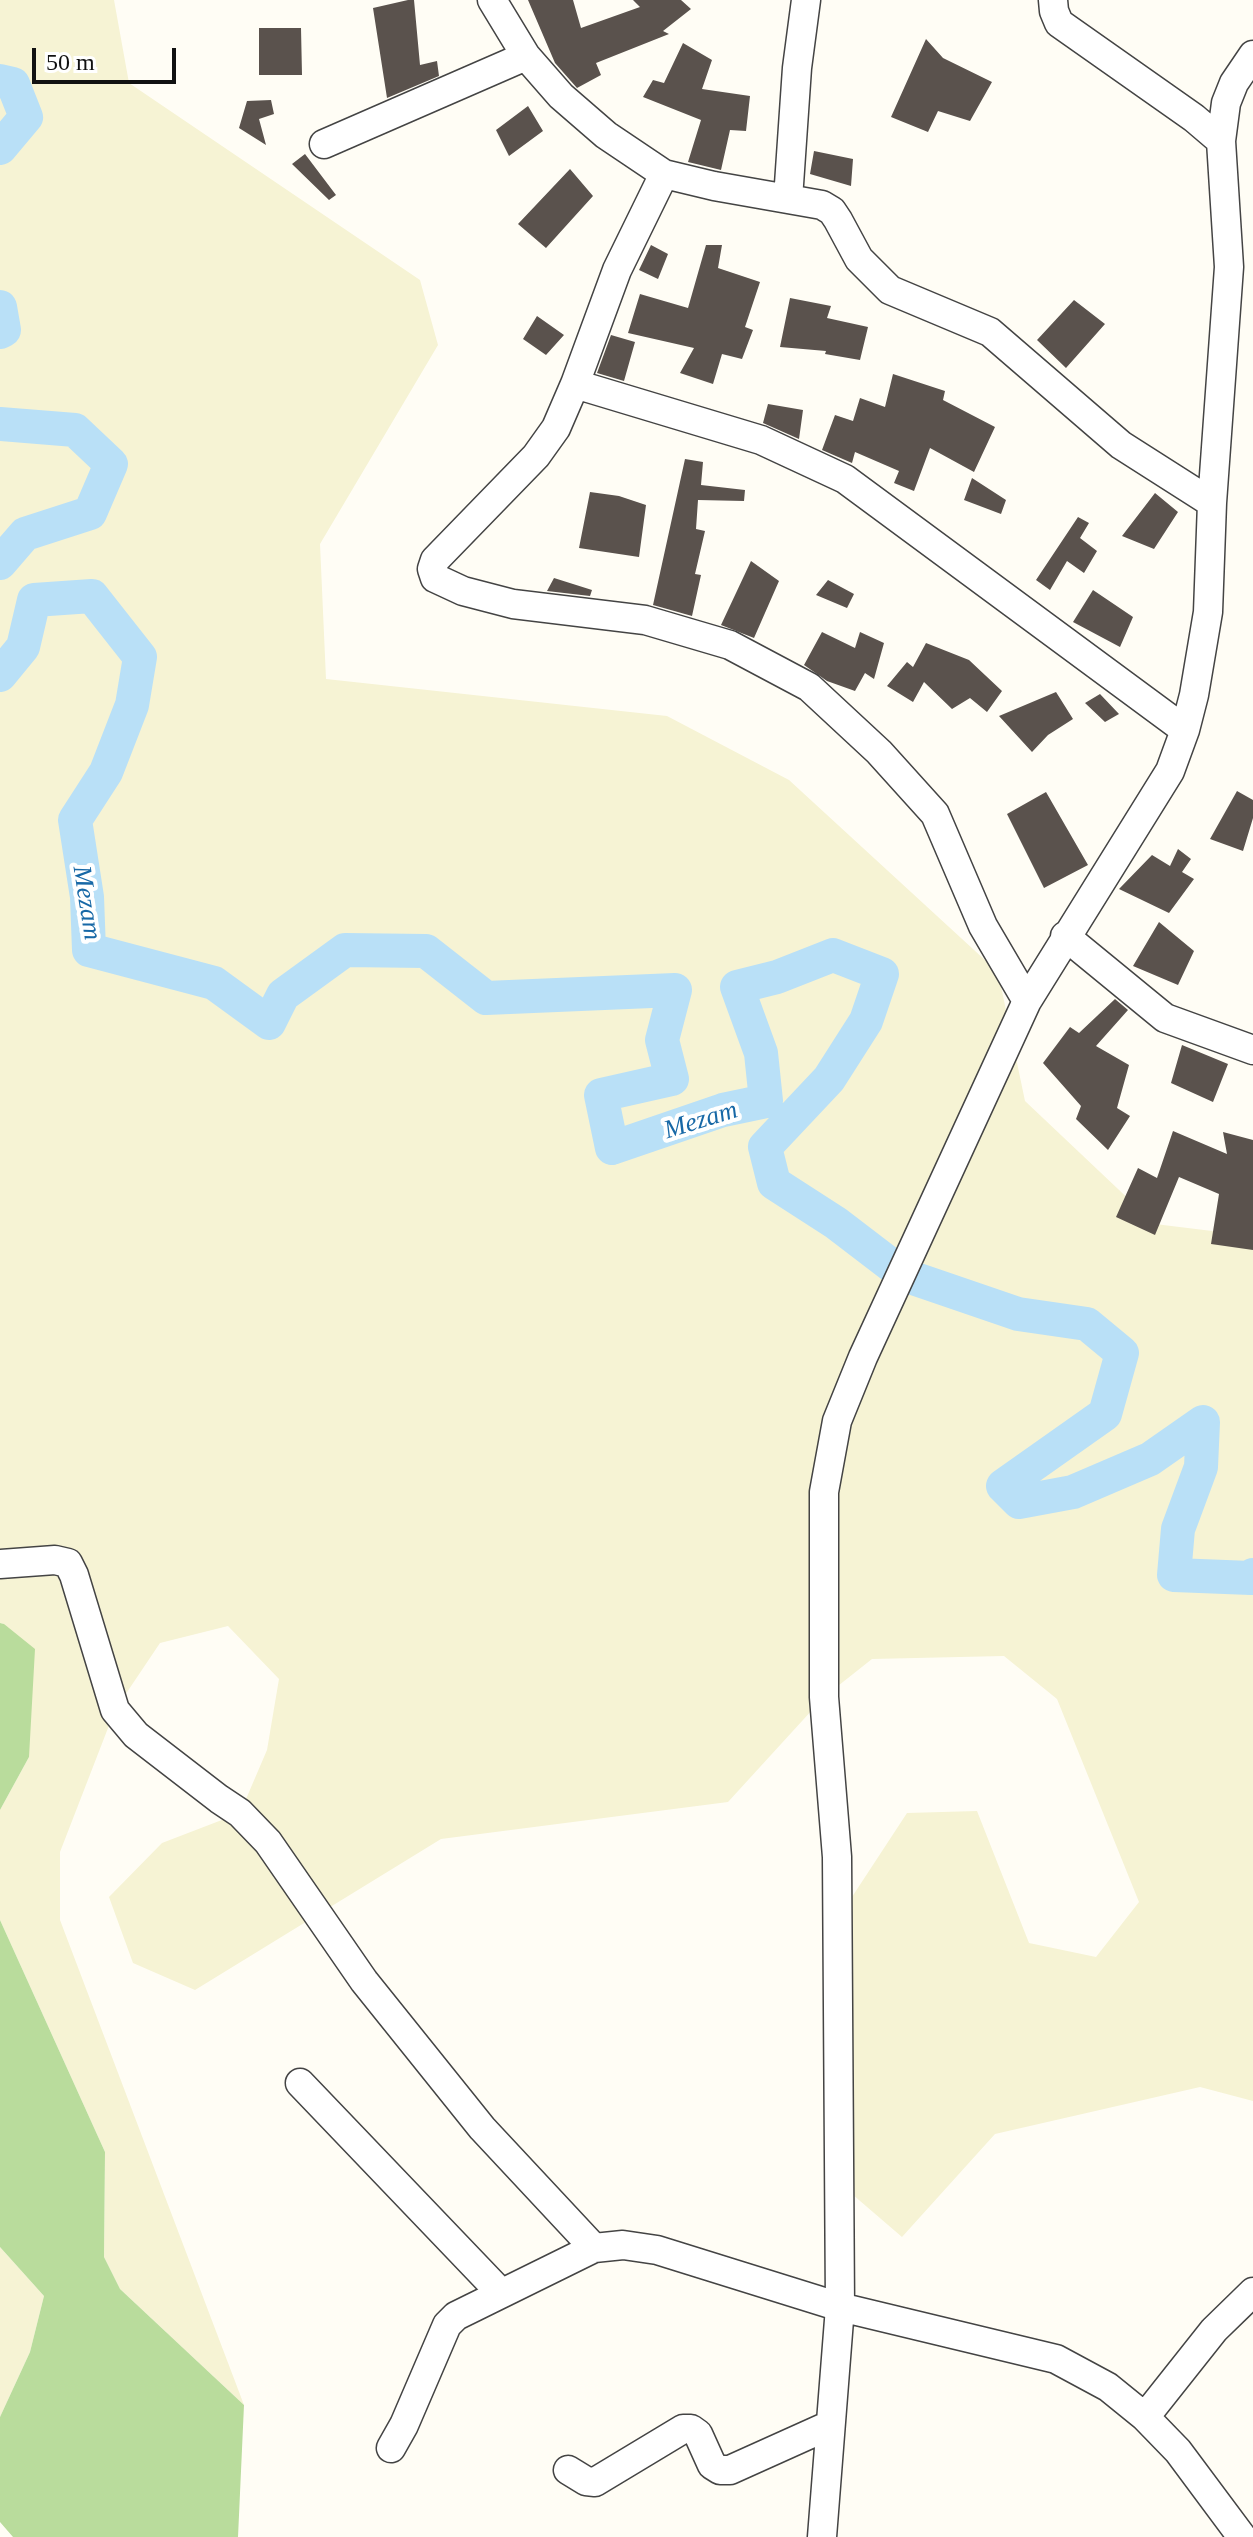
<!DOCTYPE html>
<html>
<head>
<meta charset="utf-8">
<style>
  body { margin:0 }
  #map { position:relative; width:1253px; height:2537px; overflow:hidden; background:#fffdf5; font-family:Georgia,serif }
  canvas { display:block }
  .scale { position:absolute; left:32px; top:48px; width:144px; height:36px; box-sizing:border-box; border:4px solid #111; border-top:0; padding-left:10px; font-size:24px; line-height:28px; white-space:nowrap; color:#111; -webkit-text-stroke:6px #fff; paint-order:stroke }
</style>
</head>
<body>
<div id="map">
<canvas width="1253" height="2537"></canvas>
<div class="scale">50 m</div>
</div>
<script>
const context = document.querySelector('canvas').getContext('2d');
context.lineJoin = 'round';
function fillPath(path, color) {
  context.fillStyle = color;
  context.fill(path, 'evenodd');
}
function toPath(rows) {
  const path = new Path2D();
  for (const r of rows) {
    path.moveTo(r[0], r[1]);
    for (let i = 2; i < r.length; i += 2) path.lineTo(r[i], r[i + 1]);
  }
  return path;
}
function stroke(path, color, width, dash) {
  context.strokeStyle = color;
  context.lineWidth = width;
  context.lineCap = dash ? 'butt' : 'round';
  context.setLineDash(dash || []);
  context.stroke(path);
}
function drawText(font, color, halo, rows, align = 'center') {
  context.font = font + ' Georgia,serif';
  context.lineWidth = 8;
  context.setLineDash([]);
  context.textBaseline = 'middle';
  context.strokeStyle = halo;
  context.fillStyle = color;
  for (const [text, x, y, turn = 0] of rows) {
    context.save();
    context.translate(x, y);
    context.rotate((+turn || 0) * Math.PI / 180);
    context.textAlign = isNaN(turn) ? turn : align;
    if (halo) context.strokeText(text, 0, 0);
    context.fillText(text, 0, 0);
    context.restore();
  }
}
fillPath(toPath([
  [0,0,114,0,129,83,420,280,438,345,320,544,326,679,667,716,789,780,998,972,1025,1101,1155,1224,1253,1236,1253,2101,1200,2087,995,2134,902,2237,838,2182,829,1932,907,1813,977,1811,1029,1943,1096,1957,1139,1902,1057,1699,1004,1656,872,1659,824,1697,728,1802,441,1839,195,1990,133,1963,109,1897,162,1843,240,1813,267,1750,279,1679,228,1626,160,1643,115,1710,60,1852,60,1920,244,2405,120,2289,104,2257,105,2152,0,1920,0,1810,29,1757,4,1624,0,1623],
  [0,2247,44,2296,30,2352,0,2417]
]), '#f6f3d4');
fillPath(toPath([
  [0,1623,4,1624,35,1649,29,1757,0,1810],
  [0,1920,105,2152,104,2257,120,2289,244,2405,238,2537,13,2537,0,2522,0,2417,30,2352,44,2296,0,2247]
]), '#b9dc9c');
stroke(toPath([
  [0,81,13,84,26,117,0,148],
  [0,307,4,330,0,332],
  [0,424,75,430,111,464,90,513,25,534,0,563],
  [0,675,23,647,34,600,92,596,140,657,132,705,106,772,75,820,87,897,89,950,214,983,269,1023,283,995,345,950,426,951,486,998,675,990,662,1040,672,1079,601,1095,612,1148,723,1110,766,1101,761,1053,737,987,777,977,833,955,882,974,866,1021,829,1079,765,1147,774,1183,836,1223,904,1275,1018,1314,1087,1324,1122,1353,1105,1414,1003,1486,1019,1502,1073,1492,1150,1459,1203,1422,1201,1467,1178,1529,1174,1575,1251,1578,1253,1575]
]), '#b9e0f7', 34);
fillPath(toPath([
  [408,0,414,0,420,65,437,61,439,76,387,98,373,8],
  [528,0,573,0,581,28,640,7,633,0,681,0,691,9,663,31,669,34,596,63,601,75,577,88,555,63],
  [259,28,301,28,302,75,259,75],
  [926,39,943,58,992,82,970,121,938,111,928,132,891,117],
  [683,43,712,60,702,89,750,96,746,131,730,130,721,170,688,162,701,120,643,97,653,80,664,83],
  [271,100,274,114,259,119,266,145,239,128,247,101],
  [528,106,543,131,509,156,496,130],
  [814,151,853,159,851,186,810,174],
  [305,154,336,195,329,200,292,164],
  [570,169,593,196,546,248,518,224],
  [651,245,668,254,658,279,639,270],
  [706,245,722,245,718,268,760,282,745,327,753,330,742,359,722,354,713,384,680,373,694,348,628,333,640,294,688,308],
  [790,298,831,306,827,318,868,327,860,360,825,354,826,351,780,347],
  [1074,300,1105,324,1066,368,1037,340],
  [537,316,564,335,546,355,523,339],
  [611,335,635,342,624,381,597,373],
  [893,374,945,391,943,400,995,427,974,472,930,448,914,491,894,483,899,471,855,452,852,463,822,450,835,415,853,421,860,398,885,407],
  [768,404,803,410,799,439,763,423],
  [685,459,703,462,701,485,745,490,744,501,698,500,696,529,705,531,695,574,701,575,692,616,653,605],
  [972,478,1006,500,1001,514,964,500],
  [590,492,619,496,646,505,639,557,579,548],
  [1155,493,1178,512,1154,549,1122,536],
  [1078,517,1089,523,1080,538,1097,551,1084,573,1067,561,1050,590,1036,580],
  [751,561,779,581,754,638,721,625],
  [554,578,592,590,590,596,547,591],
  [828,580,854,594,847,608,816,595],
  [1093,590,1133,617,1120,647,1073,622],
  [822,632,855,648,860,632,884,643,874,679,865,673,855,691,827,681,804,665],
  [926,643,969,660,1002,691,987,712,970,698,952,709,924,682,913,702,887,686,907,662,913,667],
  [1056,692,1073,719,1048,735,1032,752,999,716],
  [1100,694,1119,714,1105,722,1085,703],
  [1237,791,1253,800,1253,818,1243,851,1210,839],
  [1046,792,1088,865,1044,888,1007,814],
  [1178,849,1191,859,1182,872,1194,879,1169,913,1119,889,1152,855,1170,866],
  [1159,922,1194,951,1178,985,1133,966],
  [1115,999,1128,1010,1096,1046,1129,1065,1117,1108,1130,1116,1108,1150,1076,1119,1081,1106,1043,1063,1070,1027,1079,1033],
  [1182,1045,1228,1064,1213,1102,1171,1083],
  [1173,1131,1227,1154,1223,1132,1253,1140,1253,1250,1211,1244,1219,1194,1179,1177,1155,1235,1116,1217,1138,1168,1157,1178]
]), '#5a524d');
const minor = toPath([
  [492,0,526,56,561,96,606,135,664,174,714,186,822,205,832,211,838,220,859,259,890,290,990,332,1121,445,1212,503],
  [1053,0,1054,11,1059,23,1194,118,1221,141],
  [324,144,526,56],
  [664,174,617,270,575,384,556,428,536,456,435,560,432,569,435,578,463,591,513,604,645,620,730,645,809,687,879,752,935,814,983,926,1027,1001],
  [788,199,797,68,806,0],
  [575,384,761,440,845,479,1185,730],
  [1065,936,1165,1018,1253,1050],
  [0,1564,55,1560,68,1563,74,1575,115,1710,136,1735,219,1799,240,1813,268,1842,364,1981,482,2128,594,2248],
  [300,2083,500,2292],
  [1145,2417,1214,2330,1253,2292],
  [391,2448,404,2425,447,2325,456,2316,594,2248,623,2245,657,2250,840,2307,1056,2359,1108,2387,1145,2417,1178,2451,1242,2537],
  [568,2470,586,2481,595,2482,683,2429,691,2429,698,2434,712,2465,720,2470,730,2470,830,2425],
  [822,2537,840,2307,837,1857,824,1697,824,1492,837,1421,863,1357,1027,1001,1170,771,1185,730,1194,695,1208,612,1212,503,1229,267,1221,141,1226,103,1234,83,1253,55]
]);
stroke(minor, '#444', 31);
stroke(minor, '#fff', 28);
drawText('italic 26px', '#1768a6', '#fff', [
  ["Mezam",86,903,81],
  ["Mezam",701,1121,-17]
]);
</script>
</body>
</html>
